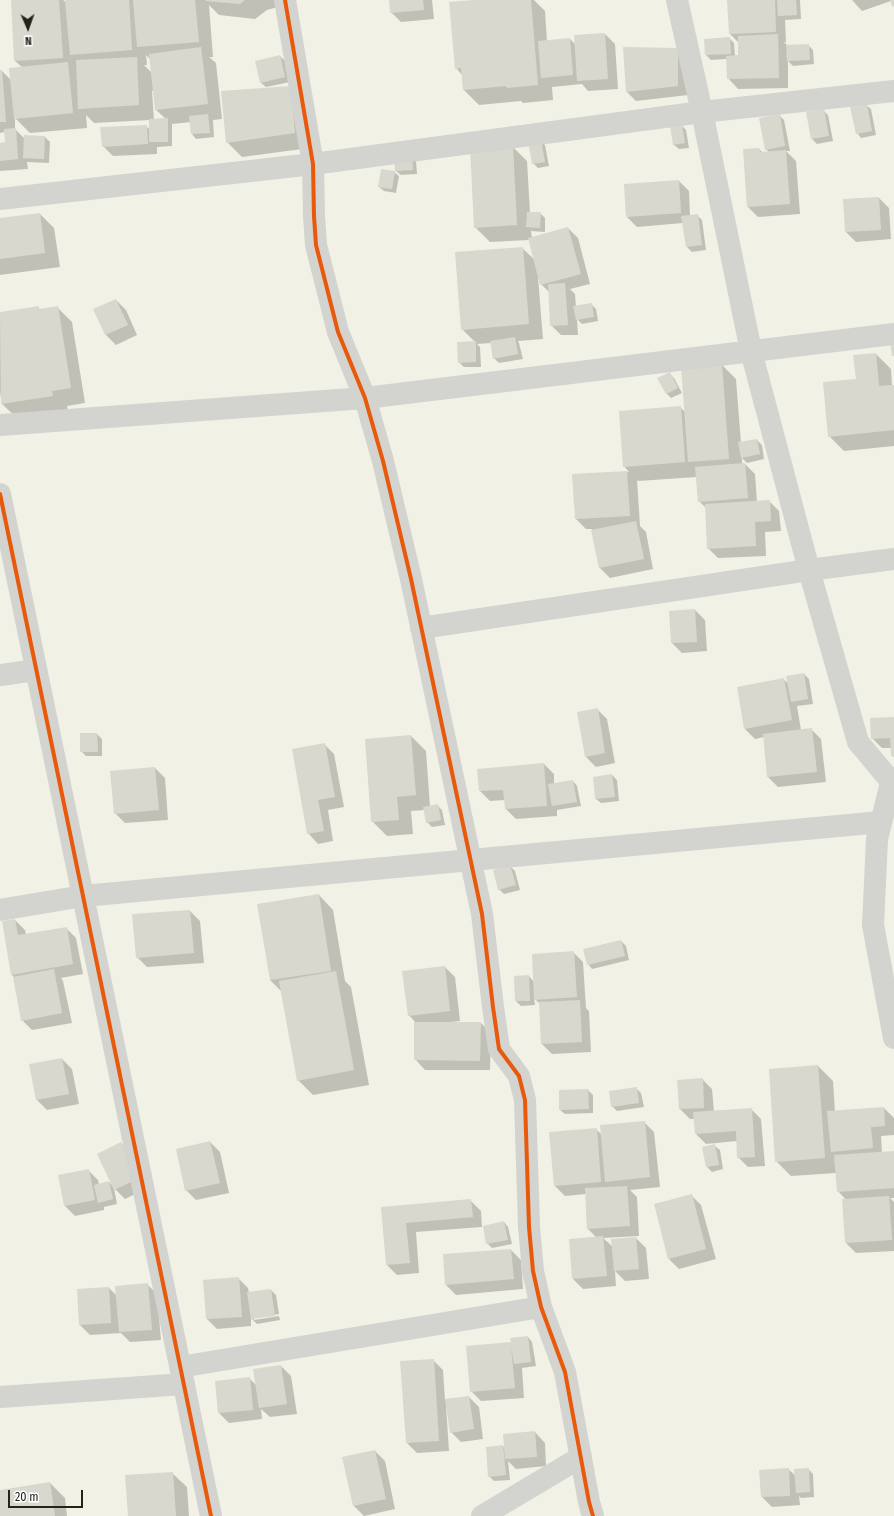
<!DOCTYPE html>
<html>
<head>
<meta charset="utf-8">
<style>
  body { margin:0 }
  #map { position:relative; width:894px; height:1516px; overflow:hidden; background:#f1f1e5; font-family:"Fira Sans Condensed",sans-serif }
  canvas { display:block }
  .north { position:absolute; left:8px; top:8px; width:40px; height:40px; -webkit-text-stroke:3px #fff; paint-order:stroke; rotate:178deg; font-size:11px; font-weight:700; line-height:16px; text-align:center; color:#23231a }
  .north::after { content:''; display:block; margin:auto; width:14px; height:18px; background:#23231a; clip-path:polygon(50% 0,100% 100%,50% 72%,0 100%) }
  .scale { position:absolute; left:8px; top:1490px; width:75px; height:18px; box-sizing:border-box; border:2px solid #23231a; border-top:0; padding-left:5px; font-size:12px; line-height:14px; white-space:nowrap; color:#23231a; -webkit-text-stroke:3px #fff; paint-order:stroke }
</style>
</head>
<body>
<div id="map">
<canvas width="894" height="1516"></canvas>
<div class="north">N</div>
<div class="scale">20 m</div>
</div>
<script>
const context = document.querySelector('canvas').getContext('2d');
context.lineJoin = 'round';
function fillPath(path, color) {
  context.fillStyle = color;
  context.fill(path, 'evenodd');
}
function toPath(rows) {
  const path = new Path2D();
  for (const r of rows) {
    path.moveTo(r[0], r[1]);
    for (let i = 2; i < r.length; i += 2) path.lineTo(r[i], r[i + 1]);
  }
  return path;
}
function stroke(path, color, width, dash) {
  context.strokeStyle = color;
  context.lineWidth = width;
  context.lineCap = dash ? 'butt' : 'round';
  context.setLineDash(dash || []);
  context.stroke(path);
}
fillPath(toPath([
  [12,0,63,0,67,3,66,0,285,0,285,5,267,10,255,19,219,15,209,5,213,57,209,57,216,63,222,119,213,120,214,137,196,139,192,134,191,122,172,124,172,146,157,147,157,154,113,156,103,146,146,126,150,130,150,120,94,123,86,115,87,128,30,133,15,118,15,129,25,139,45,137,50,142,49,163,27,162,28,169,0,171,0,144,6,143,5,132,0,133,0,71,2,71,12,81,23,68,15,61],
  [146,55,150,59,152,73,144,65,147,65],
  [152,91,154,91,156,110,166,119,154,120],
  [390,0,432,0,434,19,401,22,391,12],
  [485,0,534,0,545,11,547,41,570,39,576,45,605,34,615,44,618,89,588,91,582,84,552,87,553,100,523,103,521,101,479,105,464,90,462,75,456,68],
  [728,0,800,0,801,19,785,20,786,42,784,42,788,46,808,45,813,50,814,64,793,66,788,61,788,88,738,89,728,78,727,59,711,60,706,55,729,38,734,43,735,56,739,56,739,43,730,34],
  [852,0,894,0,894,7,891,1,862,11],
  [678,49,688,95,636,101,626,91],
  [280,56,285,61,290,82,266,87,261,83],
  [306,102,310,148,242,157,227,142],
  [866,105,871,109,876,135,861,138,857,133],
  [823,110,828,115,833,141,817,144,812,139,808,113],
  [779,115,784,120,790,151,786,151,796,161,800,214,758,217,748,207,759,149,763,153,769,152,766,149],
  [682,126,686,130,689,148,679,149,674,145],
  [540,140,545,145,549,166,538,168,533,163],
  [512,146,527,161,530,213,540,213,545,218,545,232,531,231,532,238,568,228,578,238,590,284,570,289,575,294,576,307,591,304,596,309,598,321,582,324,577,319,578,335,561,335,551,325,549,292,541,284,538,277,543,339,518,341,519,343,523,359,499,363,494,358,491,343,477,344,480,347,481,367,464,367,459,362,475,342,462,329,522,248,535,260,529,240,490,242,475,227],
  [395,157,416,161,417,174,401,175,396,171],
  [394,172,399,176,396,193,384,191,379,187],
  [679,181,689,191,690,216,697,215,702,220,706,250,692,252,687,247,683,223,637,227,627,217],
  [879,198,889,208,891,239,856,242,846,232],
  [40,214,54,228,60,267,0,275,0,219],
  [116,300,126,310,137,335,116,345,106,335],
  [38,307,41,310,57,307,72,322,85,403,67,406,68,410,17,418,2,404,0,392,0,313],
  [876,354,891,369,892,386,894,386,894,446,844,451,829,436,857,380],
  [722,365,736,379,741,443,757,440,762,445,764,459,747,463,742,458,742,464,745,464,755,474,757,502,769,501,779,511,781,531,765,532,766,556,718,558,708,548,706,508,699,501,697,477,638,481,637,479,640,526,646,532,653,569,610,578,600,568,592,529,586,529,576,519,573,475,629,472,624,466,681,408,685,412],
  [669,373,674,378,682,393,671,398,667,394],
  [695,610,705,620,707,651,682,653,672,643],
  [804,674,809,679,813,704,797,706,801,730,811,729,821,739,826,782,778,787,768,777,764,737,755,739,745,729,783,679,789,684],
  [597,709,607,719,615,763,596,767,586,757],
  [894,718,894,757,892,756,892,748,882,748,872,738],
  [97,734,102,739,102,756,86,756,81,751],
  [411,736,426,751,430,807,437,805,442,810,445,825,432,827,427,822,425,810,411,811,413,834,387,836,372,821],
  [324,744,334,754,344,807,328,810,333,841,318,844,308,833],
  [544,764,554,774,554,784,573,781,577,786,581,806,557,810,557,816,516,819,506,809,505,800,490,801,480,791,478,770],
  [155,768,165,778,168,820,125,823,115,813],
  [612,775,617,780,619,801,601,803,596,799],
  [510,866,515,871,520,890,504,894,499,889],
  [319,895,333,910,345,981,351,987,369,1085,313,1095,298,1080,281,991,270,980],
  [190,911,200,921,204,963,147,967,137,957],
  [15,920,25,930,26,935,66,928,76,938,83,974,61,978,63,981,72,1023,32,1030,22,1020,14,977,12,975],
  [621,941,626,946,629,960,592,969,588,964],
  [573,952,583,962,586,1008,589,1011,591,1052,552,1054,542,1044,540,1004,534,998,535,1005,521,1006,516,1001,529,976,534,982],
  [445,967,455,977,460,1021,451,1022,451,1023,481,1023,491,1033,490,1070,425,1070,415,1059,415,1022,409,1015],
  [62,1059,72,1069,79,1104,47,1110,37,1100],
  [818,1066,833,1081,835,1112,884,1108,894,1118,894,1135,881,1136,882,1153,894,1152,894,1198,890,1198,894,1202,894,1251,856,1253,846,1243,846,1200,838,1191,836,1173,791,1176,776,1161],
  [702,1079,712,1089,714,1112,751,1109,761,1119,765,1166,748,1167,738,1157,737,1141,706,1144,696,1134,695,1119,690,1119,680,1109],
  [636,1088,641,1093,644,1107,617,1111,612,1106],
  [588,1090,593,1095,593,1113,565,1114,560,1110],
  [644,1122,654,1132,660,1187,630,1190,637,1197,639,1236,603,1238,613,1247,636,1238,646,1248,649,1279,625,1281,615,1271,616,1286,583,1289,573,1279,597,1238,587,1228,586,1194,565,1196,555,1186,596,1129,602,1135],
  [210,1142,220,1152,229,1193,196,1200,186,1190],
  [121,1143,131,1153,148,1188,125,1199,114,1188,117,1204,104,1207,104,1210,75,1216,65,1206,88,1170,98,1180,99,1185,109,1182,114,1187],
  [715,1146,720,1150,723,1169,712,1172,707,1167],
  [691,1195,701,1205,716,1259,679,1269,669,1259],
  [471,1201,481,1211,482,1227,416,1232,419,1273,397,1275,387,1265,382,1208],
  [504,1222,508,1227,512,1244,492,1248,487,1243],
  [511,1250,521,1260,523,1289,456,1295,446,1285],
  [238,1278,248,1288,249,1293,271,1290,276,1295,279,1314,254,1318,254,1320,279,1316,280,1320,257,1324,251,1318,251,1326,217,1329,207,1319],
  [147,1284,157,1294,161,1340,130,1342,121,1333,90,1335,80,1325,109,1288,117,1296],
  [528,1337,532,1342,536,1366,522,1368,524,1398,481,1401,471,1391,511,1343],
  [433,1360,443,1370,445,1400,469,1397,479,1407,483,1439,461,1442,451,1432,447,1406,446,1406,449,1451,417,1453,407,1443,401,1362],
  [281,1366,291,1376,297,1414,270,1417,261,1409,262,1419,229,1423,219,1413,250,1379,256,1385],
  [535,1432,545,1443,546,1466,516,1469,508,1461,510,1480,494,1481,489,1476,503,1446,505,1449],
  [375,1451,385,1461,395,1509,364,1516,354,1506],
  [788,1469,796,1476,808,1469,813,1474,814,1497,801,1498,799,1496,800,1505,772,1507,762,1497,760,1471],
  [172,1473,187,1487,189,1516,129,1516],
  [50,1483,65,1498,67,1516,0,1516,0,1491]
]), '#0003');
fillPath(toPath([
  [11,0,59,0,63,58,14,61],
  [65,0,129,0,132,50,70,55],
  [133,0,195,0,199,42,137,47],
  [206,0,245,0,240,4,206,1],
  [389,0,423,0,424,10,390,13],
  [474,0,531,0,538,85,507,88,506,86,463,90,461,68,455,69,449,2],
  [727,0,775,0,776,32,729,34],
  [777,0,796,0,797,15,778,16],
  [890,0,894,0,894,6,892,6],
  [605,33,608,79,577,81,574,35],
  [778,34,779,78,727,79,726,56,738,55,738,36],
  [730,37,731,54,705,55,704,39],
  [570,38,573,75,541,78,538,41],
  [809,44,810,60,787,61,786,45],
  [201,47,208,104,155,110,149,54],
  [623,47,678,48,678,86,626,92],
  [280,55,285,77,260,83,255,61],
  [137,57,139,105,78,109,76,60],
  [68,62,73,113,14,119,9,68],
  [0,70,2,70,6,122,0,122],
  [291,86,295,133,226,143,221,91],
  [867,104,872,131,856,134,850,107],
  [824,109,829,136,811,139,806,112],
  [208,114,210,133,191,134,189,116],
  [780,114,785,146,765,150,759,118],
  [168,118,168,142,149,142,149,119],
  [147,125,148,144,102,147,100,127],
  [682,125,685,143,673,145,670,126],
  [16,128,18,159,0,161,0,143,5,142,4,129],
  [24,135,45,136,44,159,23,158],
  [541,139,545,162,532,164,528,141],
  [513,145,517,225,474,228,470,147],
  [759,148,760,152,786,150,790,204,747,207,743,149],
  [412,155,413,170,395,171,394,156],
  [381,169,395,171,392,189,378,187],
  [679,180,681,213,626,217,624,184],
  [879,197,881,230,845,232,843,199],
  [527,212,541,212,540,228,526,227],
  [40,213,45,253,0,259,0,218],
  [698,214,702,245,686,247,681,216],
  [568,227,581,274,540,285,528,238],
  [523,247,529,324,461,330,455,252],
  [565,283,568,325,550,326,548,284],
  [116,299,128,325,105,335,93,309],
  [592,303,594,317,576,320,573,306],
  [39,306,39,309,58,306,71,388,52,391,53,396,1,404,0,312],
  [515,337,518,354,493,359,490,341],
  [894,340,894,356,892,356,890,341],
  [476,341,476,362,458,363,457,342],
  [876,353,879,386,894,385,894,430,828,437,823,382,856,379,853,355],
  [722,364,729,459,688,462,681,367],
  [670,372,678,388,666,394,657,378],
  [681,406,685,462,623,467,619,411],
  [757,439,760,454,741,458,738,442],
  [745,463,748,498,698,502,695,467],
  [627,471,630,516,575,519,572,474],
  [770,500,771,521,755,522,756,546,707,549,705,504],
  [636,521,644,559,599,568,591,530],
  [695,609,697,642,671,643,669,611],
  [804,673,808,699,791,702,786,676],
  [784,678,792,720,744,729,737,687],
  [598,708,605,753,585,757,577,712],
  [894,717,894,756,891,756,890,738,871,739,870,718],
  [812,728,817,772,767,777,763,734],
  [80,733,97,733,98,752,80,752],
  [411,735,416,795,397,797,399,820,371,822,365,739],
  [325,743,335,797,318,800,324,831,307,834,292,749],
  [544,763,547,806,505,809,503,790,479,791,477,769],
  [155,767,159,810,114,814,110,771],
  [612,774,615,797,595,799,593,777],
  [573,780,577,802,552,806,548,784],
  [438,804,441,820,426,823,423,807],
  [510,865,516,885,498,890,493,870],
  [319,894,331,971,270,980,257,904],
  [190,910,194,953,136,958,132,914],
  [15,919,18,935,67,927,73,964,11,975,2,921],
  [621,940,625,956,587,965,583,949],
  [574,951,577,997,534,1000,532,954],
  [445,966,450,1011,408,1016,402,971],
  [54,969,62,1013,21,1021,13,977],
  [336,971,354,1070,297,1081,279,981],
  [529,975,530,1001,515,1001,514,976],
  [580,1000,582,1042,541,1044,539,1002],
  [414,1022,481,1022,480,1061,414,1060],
  [62,1058,69,1094,36,1100,29,1064],
  [818,1065,825,1158,775,1162,769,1069],
  [703,1078,704,1108,679,1109,677,1080],
  [637,1087,639,1103,611,1107,609,1091],
  [588,1089,589,1109,559,1110,559,1090],
  [884,1107,885,1126,871,1127,873,1148,831,1152,827,1111],
  [752,1108,755,1157,737,1158,736,1131,695,1134,693,1112],
  [645,1121,650,1177,605,1182,600,1125],
  [597,1128,601,1182,554,1186,549,1132],
  [210,1141,220,1183,185,1191,176,1149],
  [121,1142,139,1178,114,1190,97,1154],
  [715,1144,719,1165,706,1167,702,1147],
  [894,1151,894,1188,837,1192,834,1155],
  [89,1169,95,1200,64,1206,58,1175],
  [109,1181,113,1199,98,1203,94,1185],
  [627,1186,630,1226,587,1229,585,1188],
  [692,1194,706,1249,668,1259,654,1204],
  [889,1196,892,1240,845,1243,842,1199],
  [471,1199,473,1217,406,1223,410,1263,386,1265,381,1207],
  [504,1221,508,1240,486,1244,483,1226],
  [603,1236,607,1276,572,1279,569,1239],
  [636,1237,639,1269,614,1271,611,1239],
  [511,1249,514,1279,445,1285,443,1254],
  [239,1277,242,1317,206,1319,203,1280],
  [148,1283,152,1330,119,1332,115,1286],
  [109,1287,111,1323,79,1325,77,1289],
  [271,1289,275,1316,251,1319,247,1292],
  [528,1336,531,1362,514,1364,511,1347,515,1388,470,1392,466,1346,511,1342,510,1338],
  [434,1359,439,1441,406,1443,400,1361],
  [281,1365,287,1404,259,1408,253,1369],
  [250,1377,253,1410,218,1413,215,1381],
  [469,1396,474,1429,450,1433,445,1399],
  [535,1431,537,1457,505,1459,503,1434],
  [503,1445,506,1475,488,1477,486,1447],
  [375,1450,386,1499,353,1506,342,1457],
  [789,1468,790,1496,761,1497,759,1470],
  [809,1468,810,1492,796,1493,794,1469],
  [173,1472,176,1516,128,1516,125,1475],
  [50,1482,55,1516,0,1516,0,1490]
]), '#d8d8ce');
stroke(toPath([
  [285,0,313,164,314,216,316,245,338,332,365,398,383,461,411,579,482,914,493,1007,499,1049,519,1076,525,1100,529,1227,533,1271,541,1307,565,1372,589,1502,593,1516],
  [677,0,702,112,751,351,809,570,858,742,894,785],
  [0,199,313,164,702,112,894,91],
  [0,425,365,398,894,334],
  [0,494,211,1516],
  [421,628,809,570,894,559],
  [0,675,36,670],
  [891,783,877,839,873,925,894,1038],
  [0,910,83,896,881,822],
  [180,1367,541,1307],
  [0,1397,184,1384],
  [482,1516,581,1457]
]), '#d3d3d0', 22);
stroke(toPath([
  [285,0,313,164,314,216,316,245,338,332,365,398,383,461,411,579,482,914,493,1007,499,1049,519,1076,525,1100,529,1227,533,1271,541,1307,565,1372,589,1502,593,1516],
  [0,494,211,1516]
]), '#e8590c', 4);
</script>
</body>
</html>
